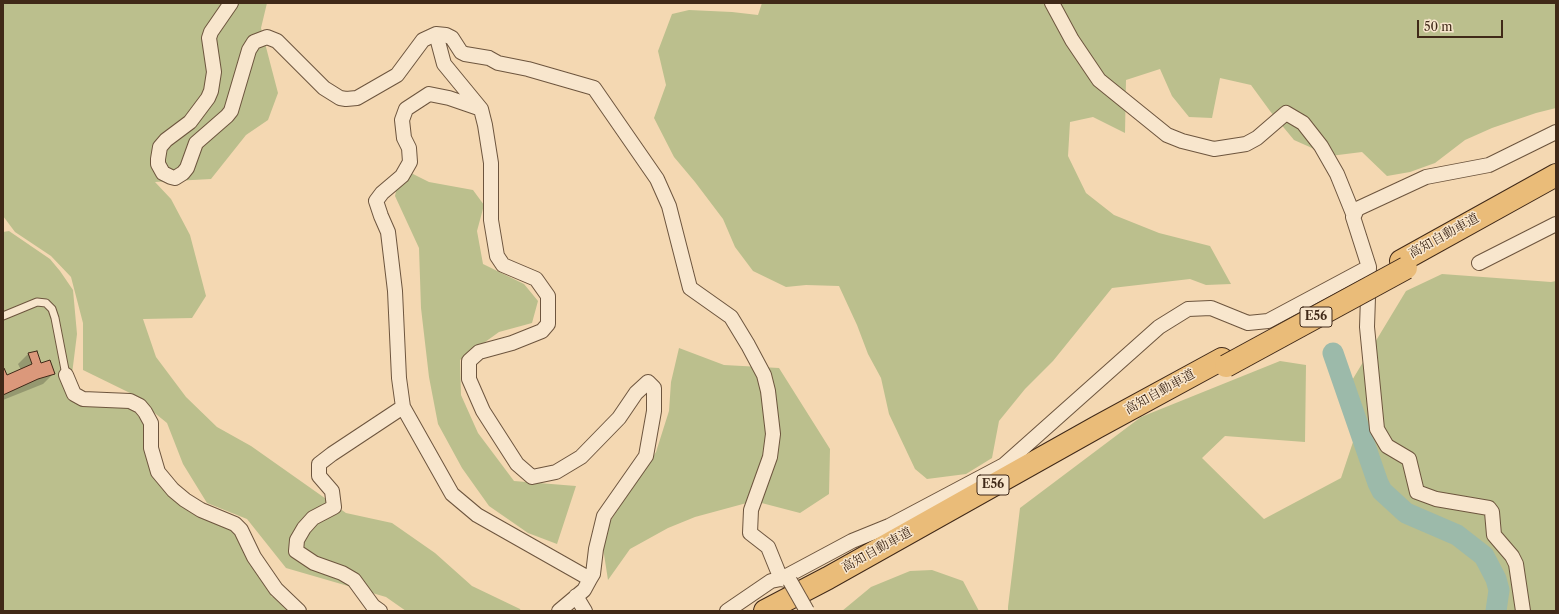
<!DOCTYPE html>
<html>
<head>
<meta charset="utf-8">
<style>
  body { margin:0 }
  #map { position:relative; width:1559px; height:614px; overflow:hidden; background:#f4d8b2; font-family:"Libre Caslon Text",serif }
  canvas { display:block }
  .frame { position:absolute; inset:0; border:4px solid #402918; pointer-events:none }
  .scale { position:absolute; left:1417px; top:20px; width:86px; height:18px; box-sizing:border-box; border:2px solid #402918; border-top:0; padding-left:5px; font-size:12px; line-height:14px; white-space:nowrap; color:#402918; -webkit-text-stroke:3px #f8e6cd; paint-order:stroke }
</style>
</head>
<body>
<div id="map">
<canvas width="1559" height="614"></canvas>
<div class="frame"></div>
<div class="scale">50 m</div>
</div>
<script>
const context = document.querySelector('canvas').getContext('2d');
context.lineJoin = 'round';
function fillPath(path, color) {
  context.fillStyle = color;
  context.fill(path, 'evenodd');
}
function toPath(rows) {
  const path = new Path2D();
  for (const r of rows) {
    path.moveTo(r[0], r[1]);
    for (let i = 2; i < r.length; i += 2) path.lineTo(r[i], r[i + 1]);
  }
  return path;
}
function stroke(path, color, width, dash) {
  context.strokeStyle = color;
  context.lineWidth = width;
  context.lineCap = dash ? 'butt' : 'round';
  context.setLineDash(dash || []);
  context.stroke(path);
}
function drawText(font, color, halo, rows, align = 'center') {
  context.font = font + ' "Libre Caslon Text","Noto Serif JP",serif';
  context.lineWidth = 3;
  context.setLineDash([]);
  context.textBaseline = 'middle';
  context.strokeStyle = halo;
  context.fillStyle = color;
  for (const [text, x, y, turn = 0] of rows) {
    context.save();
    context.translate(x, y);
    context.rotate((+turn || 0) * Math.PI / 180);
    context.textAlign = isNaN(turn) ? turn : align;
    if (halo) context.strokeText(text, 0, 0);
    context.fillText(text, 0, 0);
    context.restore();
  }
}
fillPath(toPath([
  [3,3,267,3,261,28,278,93,268,120,246,135,211,179,155,182,171,199,190,235,206,296,192,318,143,319,156,357,186,397,217,427,251,446,346,513,392,523,435,553,472,586,520,609,521,611,406,611,386,597,286,568,247,519,207,503,183,464,167,423,130,393,83,370,83,323,71,277,51,256,15,232,3,216],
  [762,3,1556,3,1556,108,1536,113,1492,128,1465,140,1435,163,1410,172,1387,176,1362,152,1330,156,1294,140,1270,111,1251,85,1220,78,1212,118,1189,117,1172,96,1160,69,1126,80,1125,133,1093,117,1070,122,1068,156,1086,193,1114,215,1159,233,1210,246,1231,284,1206,285,1190,279,1112,288,1053,361,1025,389,999,421,992,458,966,474,927,479,915,469,889,414,881,378,868,354,857,325,839,286,806,285,786,287,753,271,735,247,723,219,695,182,674,157,654,118,666,85,658,51,672,14,689,10,732,12,758,15],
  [401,168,429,182,473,190,484,205,477,231,483,264,524,284,538,301,532,323,499,332,460,360,461,395,478,433,514,481,576,486,557,544,528,533,489,506,462,468,438,424,429,377,421,308,419,248,395,196],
  [9,231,50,259,60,271,73,290,77,334,72,374,75,401,80,406,120,406,129,408,136,413,142,421,182,506,188,510,229,529,237,535,267,585,272,597,276,595,291,611,3,611,3,232],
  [1442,274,1551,282,1556,281,1556,611,1008,611,1008,607,1020,508,1141,417,1280,361,1306,365,1305,442,1225,436,1202,458,1264,519,1341,478,1353,442,1351,382,1406,291],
  [679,348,724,365,779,368,830,449,829,494,800,513,754,501,695,517,668,528,630,549,608,580,601,535,656,452,669,411,671,382],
  [932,570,963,581,979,611,842,611,871,587,910,571]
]), '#bbbf8d');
fillPath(toPath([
  [37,352,40,364,53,374,43,384,3,400,3,370,7,376,21,370,18,364,28,354]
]), '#0003');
stroke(toPath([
  [1333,353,1378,483,1382,491,1406,513,1457,535,1484,556,1496,579,1499,590,1496,611]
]), '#9cbaaa', 21);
const building = toPath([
  [37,351,41,363,50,360,55,374,38,379,3,395,3,369,4,368,7,375,32,364,28,353,37,351]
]);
fillPath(building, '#db987b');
stroke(building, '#402918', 1);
const service = toPath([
  [3,316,37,302,46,303,52,309,55,318,66,375]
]);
const minor = toPath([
  [231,3,211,32,209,38,214,72,211,91,208,98,190,122,166,140,160,147,158,159,158,164,163,173,171,177,175,178,183,173,187,168,196,143,227,116,231,111,249,50,254,42,267,37,277,41,324,88,340,98,346,99,357,98,397,75,423,40,436,34,446,35,452,38,461,52,465,54,489,58,498,63,528,69,594,88,657,179,669,206,690,288,731,317,748,345,764,375,768,391,773,434,770,457,751,510,750,533,768,547,781,579],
  [1052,3,1072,40,1099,80,1167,135,1182,141,1214,149,1246,144,1257,138,1286,113,1303,123,1321,146,1337,174,1354,216,1353,217,1369,267,1367,327,1377,429,1387,446,1409,459,1417,492,1436,499,1489,508,1492,512,1494,535,1512,556,1516,564,1523,611],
  [436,34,444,64,481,109,485,125,491,163,491,220,497,256,503,265,536,279,548,296,548,324,542,331,512,343,479,352,469,361,469,379,483,411,517,464,532,477,556,472,581,457,619,418,636,393,648,382,654,388,654,411,646,456,604,516,596,549,593,574,590,579,584,590,559,611],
  [481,109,449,98,429,94,406,109,402,120,404,138,409,148,410,162,402,176,382,193,376,201,381,216,388,232,395,291,399,378,403,407,452,494,477,515,590,579],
  [1354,216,1357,209,1426,177,1489,165,1556,132],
  [1479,263,1556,224],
  [66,375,74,394,83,399,130,401,140,406,145,412,151,423,151,448,158,472,173,490,185,500,201,510,235,524,241,530,254,557,276,589,299,611],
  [781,579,852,541,889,526,1004,465,1159,327,1188,309,1211,308,1248,323,1268,321,1369,267],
  [576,596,585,611],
  [380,611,373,606,354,580,342,573,314,563,296,551,297,540,304,528,313,518,334,507,332,491,319,476,319,464,332,454,403,407],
  [727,611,771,581,781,579,790,581]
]);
const motorway = toPath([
  [1401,261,1556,175],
  [765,611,828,578,1097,427,1222,359]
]);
stroke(service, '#6d553e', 9);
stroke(minor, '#6d553e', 16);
stroke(motorway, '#402918', 24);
stroke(service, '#f8e6cd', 7);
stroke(minor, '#f8e6cd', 14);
stroke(motorway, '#eabc79', 22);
const minorBridge = toPath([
  [790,581,807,611]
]);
const motorwayBridge = toPath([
  [1226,366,1406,268]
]);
stroke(minorBridge, '#6d553e', 16, []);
stroke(motorwayBridge, '#402918', 24, []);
stroke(minorBridge, '#f8e6cd', 14);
stroke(motorwayBridge, '#eabc79', 22);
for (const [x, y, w] of [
  [1316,317,32],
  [993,485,32]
]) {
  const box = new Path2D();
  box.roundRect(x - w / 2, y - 10, w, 20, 3);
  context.fillStyle = '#f8e6cd';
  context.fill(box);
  stroke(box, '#402918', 1);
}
drawText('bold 12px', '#402918', null, [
  ["E56",1316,317],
  ["E56",993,485]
]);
drawText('13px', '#402918', '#f8e6cd', [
  ["高知自動車道",1444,236,-29],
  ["高知自動車道",1160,392,-29],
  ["高知自動車道",877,550,-29]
]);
</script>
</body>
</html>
